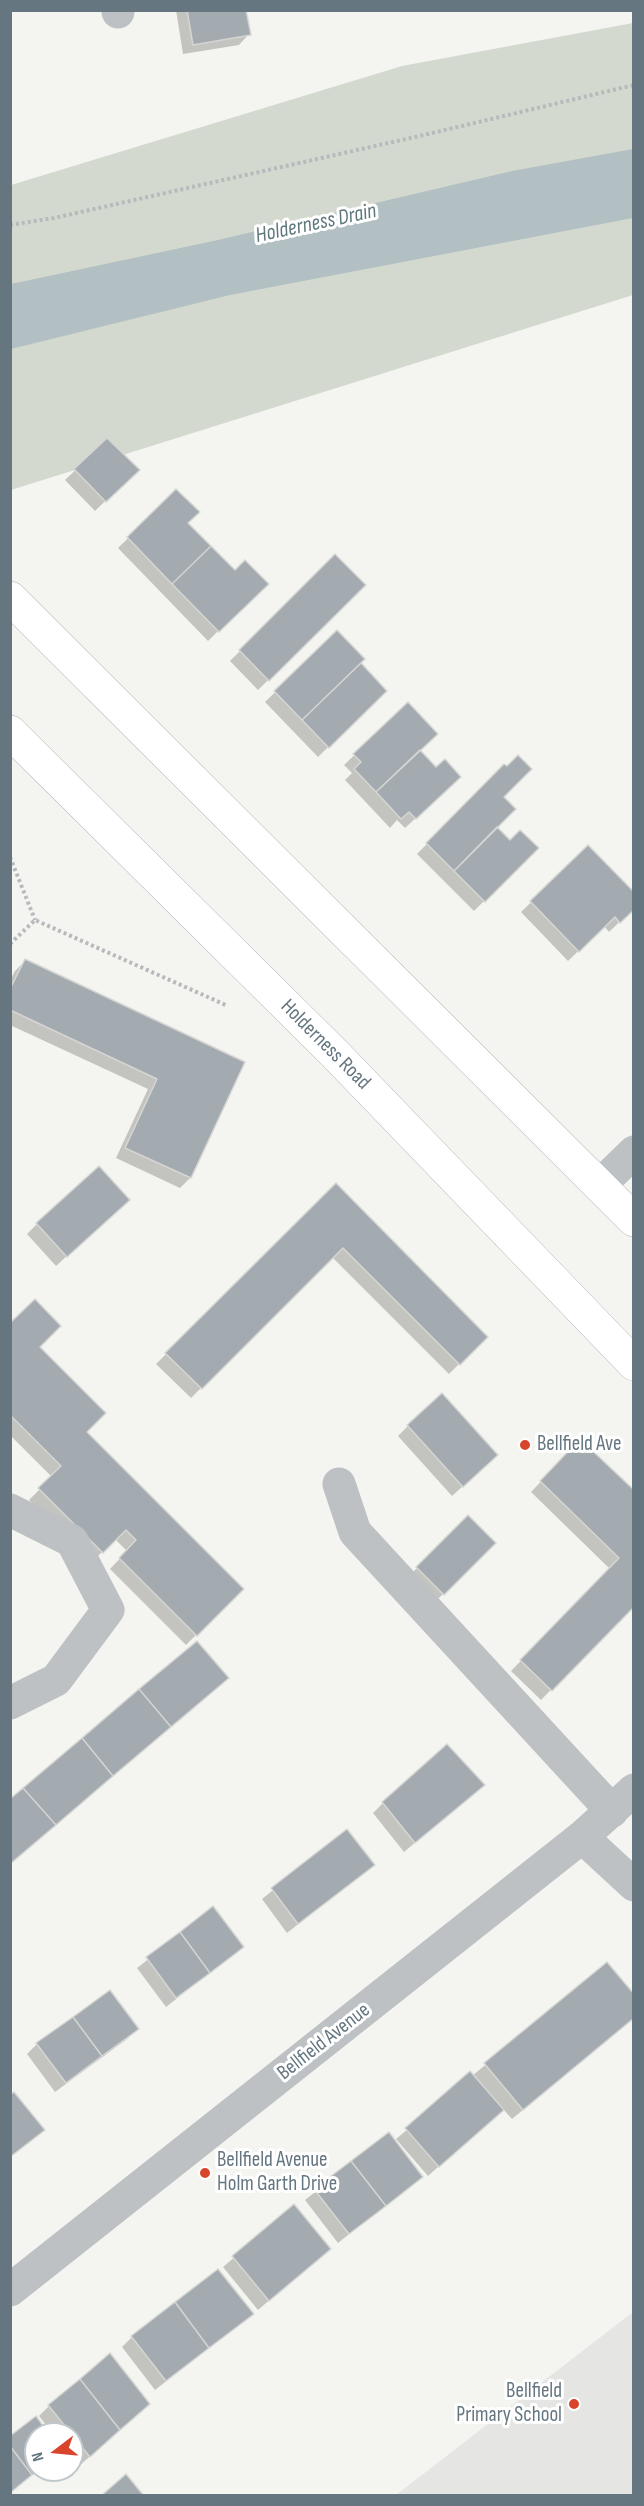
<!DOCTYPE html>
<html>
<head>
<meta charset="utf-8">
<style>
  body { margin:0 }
  #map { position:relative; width:644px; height:2506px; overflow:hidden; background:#f4f4f0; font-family:"Sofia Sans Condensed",sans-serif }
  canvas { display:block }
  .frame { position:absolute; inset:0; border:12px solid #657680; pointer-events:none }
  .north { position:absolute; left:24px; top:2422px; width:60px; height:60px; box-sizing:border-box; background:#fff; border:2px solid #c1c8cc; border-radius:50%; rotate:254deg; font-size:16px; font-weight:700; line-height:24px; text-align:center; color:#657680 }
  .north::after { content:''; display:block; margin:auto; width:21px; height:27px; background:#d9442c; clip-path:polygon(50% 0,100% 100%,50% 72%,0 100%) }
</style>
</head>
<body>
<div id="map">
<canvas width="644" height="2506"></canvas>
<div class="frame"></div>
<div class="north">N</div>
</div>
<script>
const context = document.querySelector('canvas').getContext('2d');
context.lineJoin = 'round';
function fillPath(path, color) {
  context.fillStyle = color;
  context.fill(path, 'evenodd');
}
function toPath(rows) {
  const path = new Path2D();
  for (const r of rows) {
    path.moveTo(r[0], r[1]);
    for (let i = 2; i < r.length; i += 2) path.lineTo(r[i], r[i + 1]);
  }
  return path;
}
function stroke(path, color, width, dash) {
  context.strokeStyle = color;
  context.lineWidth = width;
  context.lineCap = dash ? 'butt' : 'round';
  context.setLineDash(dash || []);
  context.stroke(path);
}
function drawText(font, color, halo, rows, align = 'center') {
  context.font = font + ' "Sofia Sans Condensed",sans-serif';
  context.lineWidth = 6;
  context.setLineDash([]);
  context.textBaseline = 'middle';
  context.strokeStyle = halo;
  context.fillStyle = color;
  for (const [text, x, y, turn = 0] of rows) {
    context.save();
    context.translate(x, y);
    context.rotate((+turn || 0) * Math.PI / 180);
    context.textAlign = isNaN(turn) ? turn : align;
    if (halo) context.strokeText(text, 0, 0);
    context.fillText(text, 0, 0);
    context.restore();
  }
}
fillPath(toPath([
  [633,2312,633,2495,396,2495]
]), '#e5e5e4');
fillPath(toPath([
  [633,23,633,295,11,490,11,185,402,66]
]), '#d4d9d0');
fillPath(toPath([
  [633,149,633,218,230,295,11,349,11,284,218,240,512,171]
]), '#b2c0c3');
fillPath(toPath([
  [176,10,245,10,249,34,239,45,183,54],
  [107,440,137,470,95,511,65,480],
  [176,491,187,523,235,573,266,584,208,641,118,548],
  [335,556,364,585,258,690,230,661],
  [337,632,359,663,385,691,318,757,265,702],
  [408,704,418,751,449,787,405,828,397,820,390,828,345,780,352,773,344,765],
  [504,766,502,797,495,827,510,842,537,848,474,911,417,854],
  [588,847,634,908,609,932,604,926,568,961,521,912],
  [25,961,243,1062,190,1178,180,1188,116,1158,148,1089,10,1025,10,980,15,971],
  [336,1186,486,1337,449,1374,332,1257,191,1398,156,1364],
  [117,1210,56,1266,27,1234,37,1224],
  [10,1325,38,1347,85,1432,242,1589,186,1645,110,1569,127,1551,115,1539,92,1562,29,1500,52,1477,10,1435],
  [408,1426,486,1465,452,1496,398,1436],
  [580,1441,634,1493,634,1605,541,1700,511,1671,610,1569,531,1492],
  [468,1517,494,1543,433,1604,407,1578],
  [483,1785,404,1852,373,1813,383,1803],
  [347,1831,373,1865,287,1933,262,1899],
  [213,1909,242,1947,166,2007,137,1968],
  [607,1964,634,2018,512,2119,503,2109,428,2176,396,2139],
  [137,2029,127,2039,55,2092,27,2054,37,2044],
  [389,2134,421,2177,338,2243,305,2200],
  [294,2207,329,2249,258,2310,223,2267],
  [252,2314,155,2390,122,2347,132,2337],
  [49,2406,138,2414,79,2466,72,2457,72,2434,53,2434,39,2416]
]), '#0003');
const building = toPath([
  [187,10,246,10,251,35,193,45,187,10],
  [107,438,140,470,106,502,74,469,107,438],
  [176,489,200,512,188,523,211,546,172,584,127,537,176,489],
  [211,546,235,570,245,560,269,584,219,632,172,584,211,546],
  [335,554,366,585,269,681,239,650,335,554],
  [337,630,365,659,302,720,274,691,337,630],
  [361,663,387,691,329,748,302,720,361,663],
  [408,702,438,734,376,792,354,769,361,762,353,754,408,702],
  [420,750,436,767,445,759,461,777,416,819,409,812,401,819,376,792,420,750],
  [518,755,532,769,504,797,516,809,454,871,426,843,504,764,507,766,518,755],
  [497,827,510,840,520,830,539,848,485,902,454,871,497,827],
  [588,845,634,892,634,910,620,923,615,917,579,952,530,901,588,845],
  [25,959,245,1062,191,1178,125,1148,157,1079,10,1010,10,989,25,959],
  [99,1166,130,1200,67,1257,36,1223,99,1166],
  [336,1183,488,1337,460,1365,343,1248,202,1389,165,1353,336,1183],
  [35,1299,61,1326,40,1347,106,1413,87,1432,244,1589,197,1636,119,1558,136,1540,126,1530,103,1553,38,1488,61,1466,10,1415,10,1323,35,1299],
  [442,1393,498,1455,463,1487,407,1425,442,1393],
  [580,1439,634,1490,634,1607,552,1691,520,1660,619,1558,540,1481,580,1439],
  [468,1515,496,1543,444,1595,416,1567,468,1515],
  [197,1641,229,1678,171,1727,139,1689,197,1641],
  [139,1689,171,1727,113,1776,82,1738,139,1689],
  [82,1738,113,1776,56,1825,23,1788,82,1738],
  [447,1744,485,1785,415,1843,382,1802,447,1744],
  [23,1788,56,1825,10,1864,10,1799,23,1788],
  [347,1829,375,1865,298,1924,271,1888,347,1829],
  [213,1906,244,1947,210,1973,180,1932,213,1906],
  [180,1932,210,1973,176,1998,146,1957,180,1932],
  [607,1962,634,1994,634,2018,523,2110,484,2063,607,1962],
  [110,1990,139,2029,102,2056,73,2017,110,1990],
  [73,2017,102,2056,66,2083,36,2043,73,2017],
  [470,2071,504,2110,439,2167,405,2128,470,2071],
  [14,2092,45,2130,10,2157,10,2095,14,2092],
  [389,2132,423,2177,386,2206,351,2161,389,2132],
  [351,2161,386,2206,349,2234,314,2189,351,2161],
  [294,2204,331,2249,269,2301,232,2256,294,2204],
  [218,2269,254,2314,209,2348,175,2302,218,2269],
  [175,2302,209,2348,166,2381,131,2336,175,2302],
  [110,2353,150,2404,120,2430,80,2379,110,2353],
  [80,2379,120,2430,90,2457,48,2405,80,2379],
  [36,2416,49,2434,36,2434,36,2470,38,2470,32,2475,10,2446,10,2436,36,2416],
  [10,2446,32,2475,10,2493,10,2446],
  [126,2474,144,2496,101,2496,126,2474]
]);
fillPath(building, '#a3abb0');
stroke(building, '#d5d5d3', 1.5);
const highway = toPath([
  [10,598,634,1220],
  [10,732,335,1054,634,1364]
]);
stroke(highway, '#b0b4b7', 34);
stroke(toPath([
  [10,225,54,218,424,135,634,85],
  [10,857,35,920],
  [10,944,35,920,228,1006]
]), '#b7babc', 4, [3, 3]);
stroke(toPath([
  [118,10,118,12],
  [600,1185,634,1152],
  [339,1484,355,1532,612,1811],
  [10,1510,72,1541,108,1610,56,1680,10,1703],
  [582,1837,634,1885],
  [10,2290,582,1837,634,1790]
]), '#bdc1c4', 33);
stroke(highway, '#fff', 33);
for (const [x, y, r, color] of [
  [525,1445,6,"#d9442c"],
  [205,2173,6,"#d9442c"],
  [574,2404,6,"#d9442c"]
]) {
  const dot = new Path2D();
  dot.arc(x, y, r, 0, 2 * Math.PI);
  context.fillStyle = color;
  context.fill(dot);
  stroke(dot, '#fff', 2);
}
drawText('21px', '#657680', '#fff', [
  ["Holderness Road",325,1045,45],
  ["Bellfield Avenue",324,2042,-38]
]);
drawText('21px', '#657680', '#fff', [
  ["Bellfield Ave",537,1445],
  ["Bellfield Avenue",217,2161],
  ["Holm Garth Drive",217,2185],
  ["Bellfield",562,2392,"right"],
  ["Primary School",562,2416,"right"]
], 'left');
drawText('italic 22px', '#60787d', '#fff', [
  ["Holderness Drain",316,224,-12]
]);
</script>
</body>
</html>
